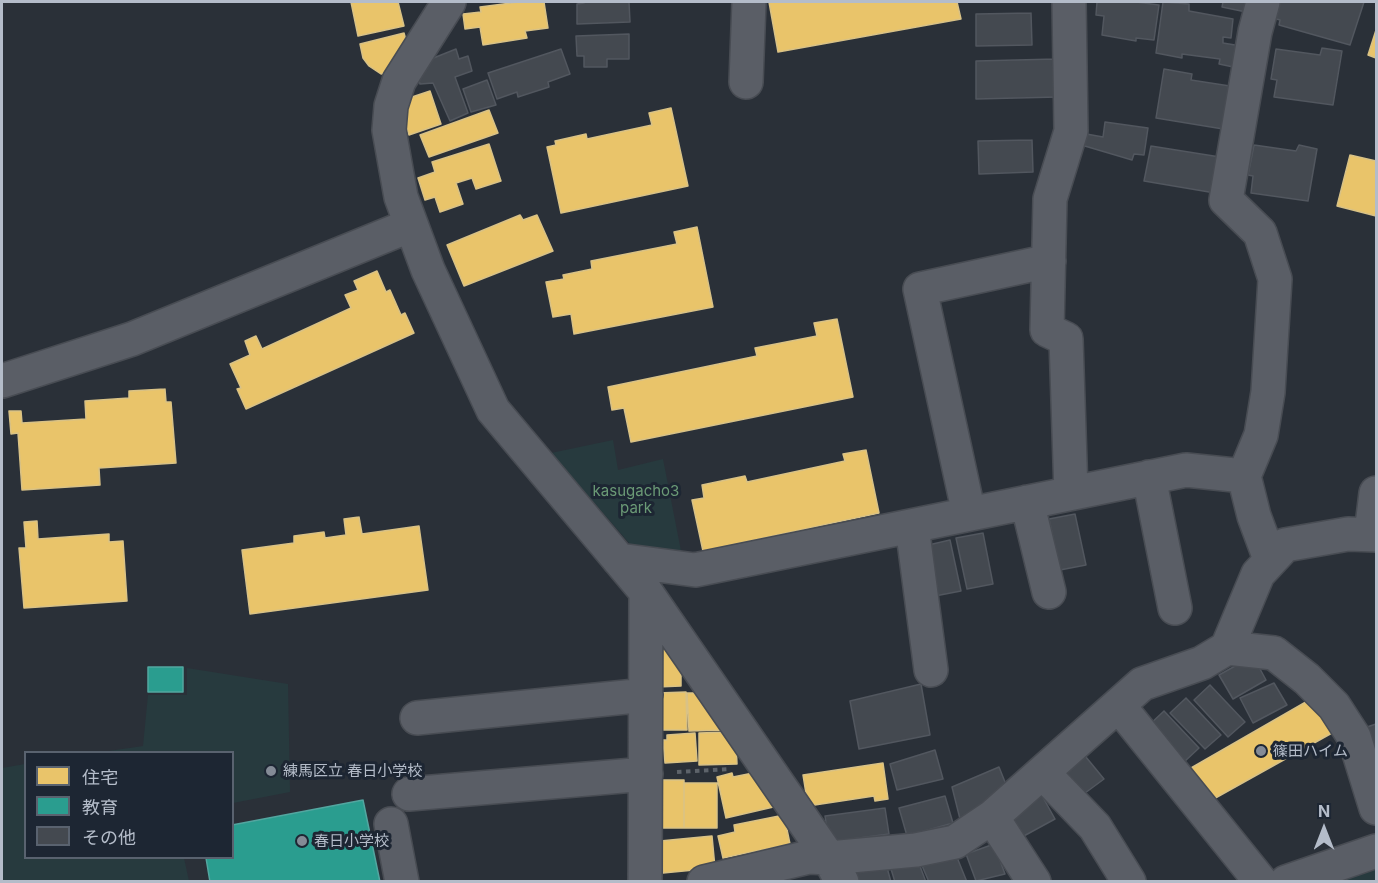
<!DOCTYPE html>
<html>
<head>
<meta charset="utf-8">
<style>
  body { margin:0 }
  #map { position:relative; width:1378px; height:883px; overflow:hidden; background:#2a3038; font-family:Inter,"Noto Sans JP",sans-serif }
  canvas { display:block }
  .frame { position:absolute; inset:0; border:3px solid #b4bcc9; pointer-events:none }
  .legend { position:absolute; left:24px; top:751px; width:210px; height:108px; box-sizing:border-box; background:#1d2633; border:2px solid #59626f; margin:0; padding:8px 10px; list-style:none; font-size:18px; color:#b4bcc9 }
  .legend li { display:flex; align-items:center; gap:12px; height:30px }
  .legend b { width:30px; border:2px solid #59626f }
  .north { position:absolute; left:1294px; top:799px; width:60px; height:60px; -webkit-text-stroke:4px #1d2633; paint-order:stroke; rotate:0deg; font-size:16px; font-weight:700; line-height:24px; text-align:center; color:#b4bcc9 }
  .north::after { content:''; display:block; margin:auto; width:21px; height:27px; background:#b4bcc9; clip-path:polygon(50% 0,100% 100%,50% 72%,0 100%) }
</style>
</head>
<body>
<div id="map">
<canvas width="1378" height="883"></canvas>
<div class="frame"></div>
<ul class="legend">
<li><b style="height:16px;background:#e9c46a"></b>住宅</li>
<li><b style="height:16px;background:#2a9d8f"></b>教育</li>
<li><b style="height:16px;background:#444950"></b>その他</li>
</ul>
<div class="north">N</div>
</div>
<script>
const context = document.querySelector('canvas').getContext('2d');
context.lineJoin = 'round';
function fillPath(path, color) {
  context.fillStyle = color;
  context.fill(path, 'evenodd');
}
function toPath(rows) {
  const path = new Path2D();
  for (const r of rows) {
    path.moveTo(r[0], r[1]);
    for (let i = 2; i < r.length; i += 2) path.lineTo(r[i], r[i + 1]);
  }
  return path;
}
function stroke(path, color, width, dash) {
  context.strokeStyle = color;
  context.lineWidth = width;
  context.lineCap = dash ? 'butt' : 'round';
  context.setLineDash(dash || []);
  context.stroke(path);
}
function drawText(font, color, halo, rows, align = 'center') {
  context.font = font + ' Inter,"Noto Sans JP",sans-serif';
  context.lineWidth = 6;
  context.setLineDash([]);
  context.textBaseline = 'middle';
  context.strokeStyle = halo;
  context.fillStyle = color;
  for (const [text, x, y, turn = 0] of rows) {
    context.save();
    context.translate(x, y);
    context.rotate((+turn || 0) * Math.PI / 180);
    context.textAlign = isNaN(turn) ? turn : align;
    if (halo) context.strokeText(text, 0, 0);
    context.fillText(text, 0, 0);
    context.restore();
  }
}
fillPath(toPath([
  [613,440,618,470,663,459,682,556,636,551,551,453],
  [187,668,288,684,290,792,233,803,232,752,102,752,143,746,148,695,187,695],
  [25,764,26,858,184,858,189,881,2,881,2,768],
  [1376,867,1376,881,1333,881]
]), '#273a3e');
const homes = toPath([
  [351,2,398,2,404,26,358,36,351,2],
  [519,2,544,2,548,28,525,31,527,38,483,45,480,27,465,29,463,14,481,12,480,7,519,2],
  [769,2,957,2,961,19,778,52,769,2],
  [1376,30,1376,58,1368,55,1376,30],
  [404,33,409,51,396,71,381,74,369,66,363,58,360,44,404,33],
  [430,91,441,124,409,135,401,113,409,98,430,91],
  [671,108,688,186,561,213,547,147,556,145,555,141,586,134,587,139,652,125,649,113,671,108],
  [489,110,498,133,429,157,420,135,489,110],
  [489,144,501,181,476,189,472,178,456,183,463,204,440,212,435,197,425,200,418,178,435,172,432,162,489,144],
  [1350,155,1376,161,1376,216,1337,206,1350,155],
  [520,215,523,220,537,215,553,251,464,286,447,245,520,215],
  [697,227,713,307,574,334,571,314,553,317,546,282,564,279,563,275,592,269,591,261,677,244,674,232,697,227],
  [377,271,386,292,390,290,401,315,405,313,414,333,246,409,237,389,241,388,230,364,250,355,245,341,256,336,262,349,351,308,345,295,358,290,354,281,377,271],
  [837,319,853,397,631,442,624,408,612,410,608,387,757,356,755,348,817,336,814,323,837,319],
  [165,389,166,402,171,402,176,463,99,468,100,485,22,490,18,433,11,434,9,411,21,411,22,423,86,419,85,401,129,398,129,391,165,389],
  [866,450,879,513,703,551,692,500,704,498,702,485,745,476,747,482,845,461,843,454,866,450],
  [359,517,362,534,419,526,428,590,250,614,242,550,294,543,294,536,324,532,325,538,346,535,344,519,359,517],
  [37,521,38,539,109,534,109,542,123,541,127,601,24,608,19,548,26,548,24,522,37,521],
  [656,639,681,654,681,686,657,687,656,639],
  [686,692,687,730,658,730,657,693,686,692],
  [687,693,704,693,730,730,689,731,687,693],
  [1311,699,1332,733,1210,801,1191,768,1311,699],
  [730,732,736,743,737,764,699,765,699,733,730,732],
  [695,733,697,761,665,763,663,740,667,740,667,735,695,733],
  [883,763,888,799,875,801,874,796,808,806,803,775,883,763],
  [758,772,782,805,726,818,717,777,732,773,733,777,758,772],
  [657,780,684,780,684,828,657,828,657,780],
  [684,783,717,783,717,828,684,828,684,783],
  [784,815,790,844,723,858,718,836,735,832,734,825,784,815],
  [712,836,715,868,663,873,660,841,712,836]
]);
fillPath(homes, '#e9c46a');
stroke(homes, '#d9c286', 1.5);
const schools = toPath([
  [148,667,183,667,183,692,148,692,148,667],
  [363,800,380,882,210,882,206,858,232,858,232,825,363,800]
]);
fillPath(schools, '#2a9d8f');
stroke(schools, '#53a6a0', 1.5);
const building = toPath([
  [584,2,629,2,630,22,577,24,577,4,584,3,584,2],
  [1097,2,1136,2,1159,5,1154,40,1136,38,1136,41,1102,35,1104,16,1096,15,1097,2],
  [1163,2,1189,4,1189,11,1233,19,1231,38,1223,37,1223,43,1241,46,1238,68,1219,64,1220,59,1182,54,1182,58,1156,53,1163,2],
  [1223,2,1248,2,1246,12,1222,7,1223,2],
  [1271,2,1364,2,1350,45,1279,25,1280,20,1266,16,1271,2],
  [1031,13,1032,45,976,46,976,14,1031,13],
  [629,34,629,59,607,59,607,67,584,67,584,56,577,56,576,36,629,34],
  [1322,48,1342,51,1333,105,1274,97,1277,80,1271,79,1276,49,1320,55,1322,48],
  [456,49,459,59,468,56,472,71,455,77,468,113,450,121,433,83,420,84,418,77,426,61,456,49],
  [561,49,570,74,548,82,549,87,518,97,517,92,497,99,488,73,561,49],
  [1056,59,1058,97,976,99,976,61,1056,59],
  [1164,69,1192,74,1191,80,1230,86,1223,129,1156,118,1164,69],
  [487,80,496,105,471,112,463,89,487,80],
  [1105,122,1148,128,1144,155,1134,154,1132,160,1078,144,1081,133,1103,137,1105,122],
  [1032,140,1033,172,979,174,978,141,1032,140],
  [1254,145,1296,151,1299,145,1317,149,1308,201,1251,193,1253,176,1248,175,1254,145],
  [1151,146,1220,157,1215,193,1144,181,1151,146],
  [1075,514,1086,565,1060,570,1049,519,1075,514],
  [983,533,993,584,967,589,956,538,983,533],
  [950,540,961,591,935,596,924,546,950,540],
  [1253,656,1266,680,1233,699,1219,675,1253,656],
  [1274,683,1287,705,1253,723,1240,698,1274,683],
  [921,684,930,735,859,749,850,701,921,684],
  [1210,685,1245,722,1228,737,1194,700,1210,685],
  [1186,698,1221,735,1205,749,1170,713,1186,698],
  [1164,711,1199,748,1183,763,1148,726,1164,711],
  [1376,724,1376,768,1364,728,1376,724],
  [935,750,943,779,897,790,890,764,935,750],
  [1081,751,1104,779,1081,796,1058,771,1081,751],
  [999,767,1007,787,961,823,952,787,999,767],
  [1040,792,1055,819,1022,837,1008,814,1040,792],
  [945,796,953,823,907,836,899,808,945,796],
  [885,808,889,834,829,842,825,816,885,808],
  [994,844,1005,874,976,881,966,854,994,844],
  [954,850,967,882,929,882,920,861,954,850],
  [918,861,926,882,895,882,891,869,918,861],
  [886,864,891,882,855,882,850,869,886,864]
]);
fillPath(building, '#444950');
stroke(building, '#52575f', 1.5);
const minor = toPath([
  [449,2,399,81,391,106,389,130,401,197,428,270,493,410,646,592,829,858,842,882],
  [1069,2,1071,131,1050,199,1047,330,1066,339,1071,493],
  [1263,2,1255,32,1226,200,1260,233,1275,279,1268,392,1261,435,1244,476,1254,516,1270,559],
  [746,82,749,2],
  [2,381,132,339,411,225],
  [1149,477,1175,608],
  [1027,502,1049,592],
  [969,514,920,289,1049,261],
  [912,526,931,670],
  [1371,534,1376,493],
  [619,560,695,570,1186,470,1244,476],
  [1227,648,1274,653,1307,679,1334,706,1354,737,1376,808],
  [1119,706,1261,882],
  [417,718,646,695],
  [1043,773,1095,827,1129,882],
  [409,794,646,774],
  [992,817,1034,882],
  [391,824,402,882],
  [645,882,646,592],
  [704,882,809,857,829,858,916,850,955,842,992,817,1142,684,1202,663,1227,648,1258,574,1285,545,1348,534,1376,535],
  [1286,882,1376,851]
]);
stroke(minor, '#484c53', 36);
stroke(toPath([
  [677,772,729,769]
]), '#5d636a', 4, [4.5, 4.5]);
stroke(minor, '#5a5e66', 33);
for (const [x, y, r, color] of [
  [1261,751,6,"#848b96"],
  [271,771,6,"#848b96"],
  [302,841,6,"#848b96"]
]) {
  const dot = new Path2D();
  dot.arc(x, y, r, 0, 2 * Math.PI);
  context.fillStyle = color;
  context.fill(dot);
  stroke(dot, '#1d2633', 2);
}
drawText('15px', '#6b9a76', '#1d2633', [
  ["kasugacho3",636,491],
  ["park",636,508]
]);
drawText('15px', '#b4bcc9', '#1d2633', [
  ["篠田ハイム",1273,751],
  ["練馬区立 春日小学校",283,771],
  ["春日小学校",314,841]
], 'left');
</script>
</body>
</html>
